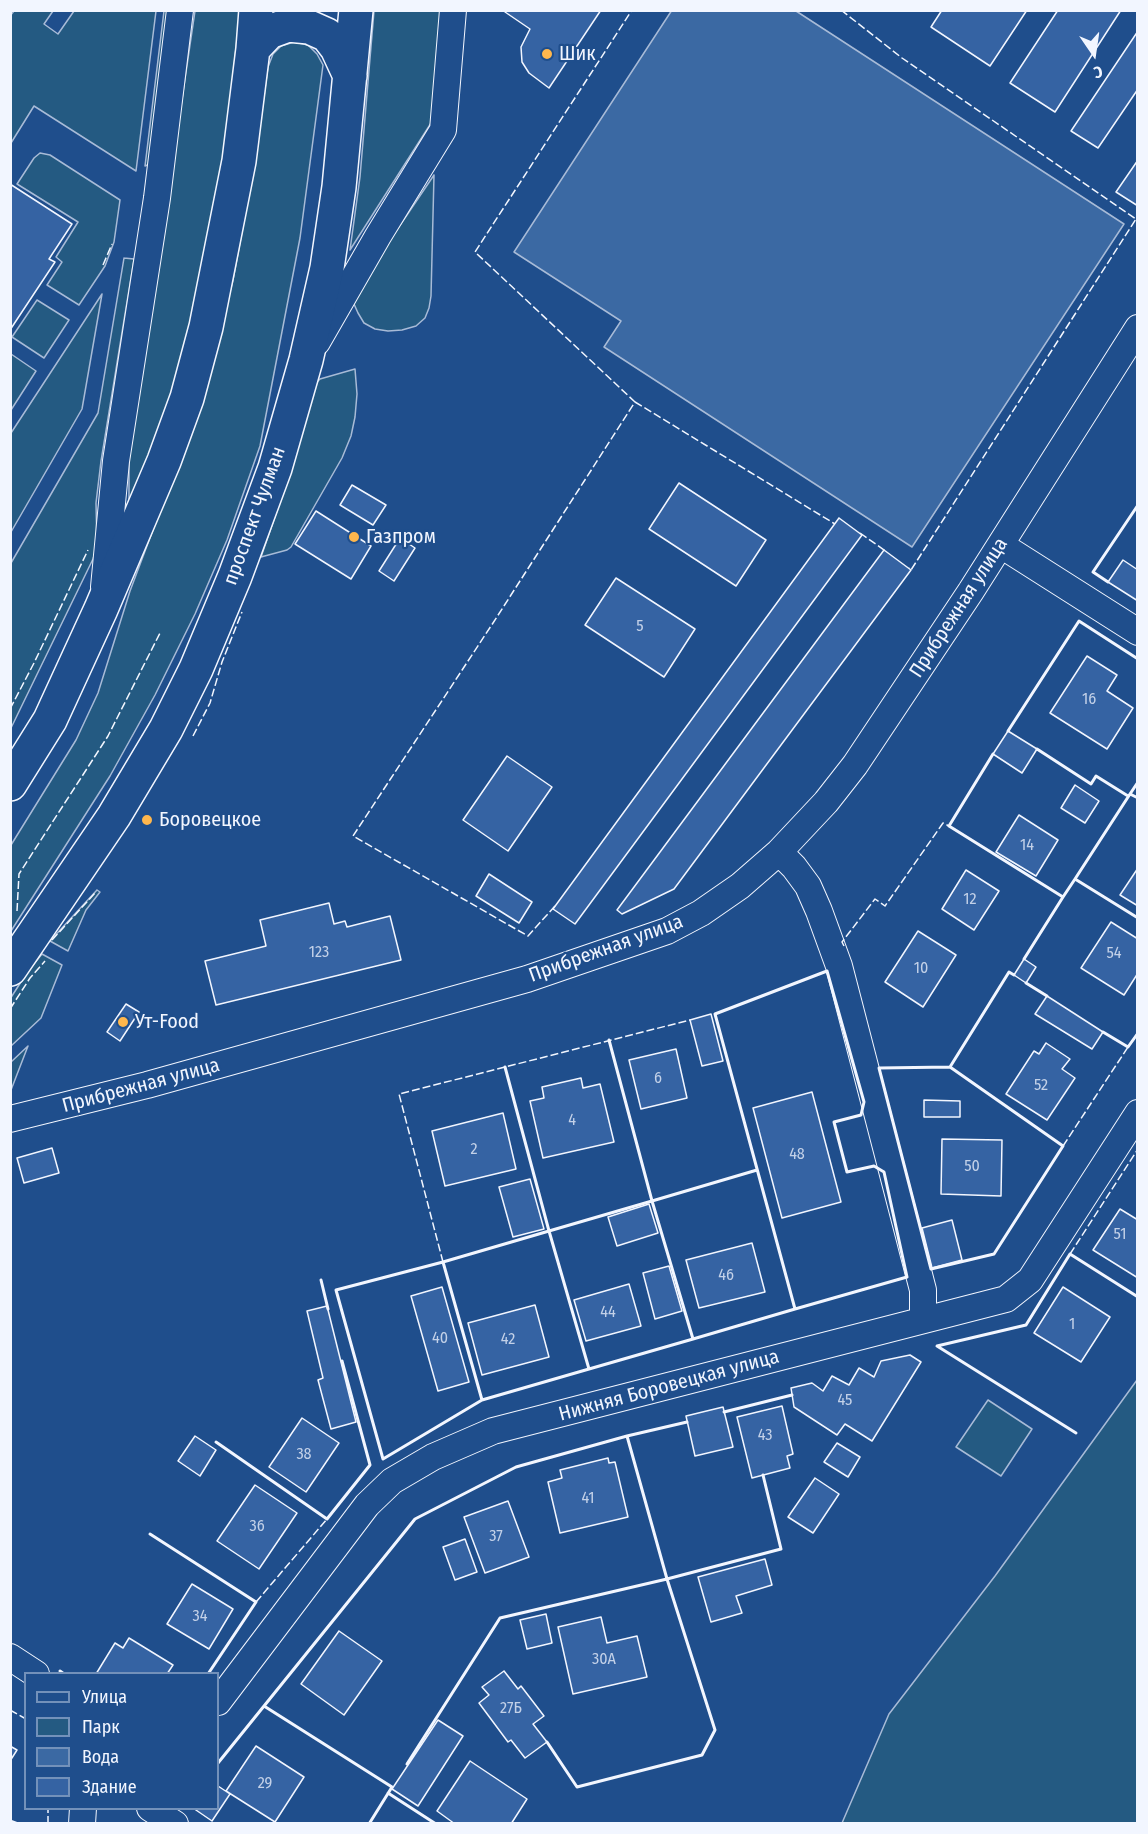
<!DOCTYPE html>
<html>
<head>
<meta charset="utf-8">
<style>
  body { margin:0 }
  #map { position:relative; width:1148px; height:1834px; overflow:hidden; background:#1f4e8c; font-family:"Fira Sans Condensed",sans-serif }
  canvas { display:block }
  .frame { position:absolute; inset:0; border:12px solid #f2f6ff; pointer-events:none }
  .legend { position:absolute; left:24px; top:1672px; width:195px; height:138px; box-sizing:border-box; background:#1f4e8c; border:2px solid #7391ba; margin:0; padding:8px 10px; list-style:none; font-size:18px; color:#f2f6ff }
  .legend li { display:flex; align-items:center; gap:12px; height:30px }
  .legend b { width:30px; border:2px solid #7391ba }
  .north { position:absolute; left:1064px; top:24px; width:60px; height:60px; -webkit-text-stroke:4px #1f4e8c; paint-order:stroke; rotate:167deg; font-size:16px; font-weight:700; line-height:24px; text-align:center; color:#f2f6ff }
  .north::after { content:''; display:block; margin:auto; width:21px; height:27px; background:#f2f6ff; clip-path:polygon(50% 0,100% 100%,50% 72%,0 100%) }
</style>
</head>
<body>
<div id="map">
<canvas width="1148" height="1834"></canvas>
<div class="frame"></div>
<ul class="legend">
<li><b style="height:8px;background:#1f4e8c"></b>Улица</li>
<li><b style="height:16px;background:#245a82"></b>Парк</li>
<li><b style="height:16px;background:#3b69a3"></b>Вода</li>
<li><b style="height:16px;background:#3563a3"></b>Здание</li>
</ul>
<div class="north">С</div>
</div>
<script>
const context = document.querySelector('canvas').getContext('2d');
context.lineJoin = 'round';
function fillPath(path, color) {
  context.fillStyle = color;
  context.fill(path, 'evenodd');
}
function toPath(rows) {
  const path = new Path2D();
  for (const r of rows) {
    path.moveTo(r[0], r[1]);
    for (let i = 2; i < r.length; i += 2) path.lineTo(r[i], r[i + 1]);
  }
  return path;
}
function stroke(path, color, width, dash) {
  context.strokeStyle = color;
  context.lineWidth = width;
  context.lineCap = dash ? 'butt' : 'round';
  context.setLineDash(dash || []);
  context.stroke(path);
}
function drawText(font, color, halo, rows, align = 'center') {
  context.font = font + ' "Fira Sans Condensed",sans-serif';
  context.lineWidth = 4.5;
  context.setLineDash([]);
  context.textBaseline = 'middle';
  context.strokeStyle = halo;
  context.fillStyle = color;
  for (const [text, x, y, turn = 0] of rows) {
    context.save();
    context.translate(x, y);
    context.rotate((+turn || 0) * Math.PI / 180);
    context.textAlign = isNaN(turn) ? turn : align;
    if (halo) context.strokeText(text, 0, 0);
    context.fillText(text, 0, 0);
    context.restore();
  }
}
const green = toPath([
  [14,11,53,11,44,24,58,34,74,11,156,11,136,171,34,106,11,143,10,16,14,11],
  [164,11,171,11,150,164,145,166,164,11],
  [195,11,240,11,224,159,190,330,171,394,151,451,129,506,129,460,195,11],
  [374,11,443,11,433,120,350,250,360,177,374,11],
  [294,42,308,45,317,54,323,65,300,238,260,446,227,540,195,614,155,695,110,776,11,931,11,845,76,740,98,693,130,591,204,394,233,280,255,162,268,67,273,54,281,46,294,42],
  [40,153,50,155,120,200,114,242,105,266,79,305,47,285,62,262,56,257,78,222,17,184,34,158,40,153],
  [434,175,431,296,429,308,425,318,416,326,402,330,388,331,375,329,364,323,358,313,354,304,365,277,434,175],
  [124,258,134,259,101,461,96,503,97,546,93,559,11,728,11,563,98,413,124,258],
  [102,294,82,409,11,532,11,433,102,294],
  [37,300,69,320,44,358,12,337,37,300],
  [11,354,36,371,11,410,11,354],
  [355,369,357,394,355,417,351,436,342,458,291,547,287,550,261,557,288,479,314,385,320,379,355,369],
  [97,890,100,892,86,910,68,951,50,941,97,890],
  [42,954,62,965,41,1018,11,1046,10,999,28,971,42,954],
  [28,1046,11,1090,11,1062,28,1046],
  [1137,1380,1137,1823,842,1823,889,1714,995,1576,1137,1380],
  [988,1400,1032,1429,1001,1476,956,1447,988,1400]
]);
fillPath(green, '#245a82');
stroke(green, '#a8bbd7', 1.5);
const water = toPath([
  [672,10,796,11,1124,224,912,547,604,347,621,321,514,252,672,10]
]);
fillPath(water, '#3b69a3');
stroke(water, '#a8bbd7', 1.5);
const building = toPath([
  [506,10,601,10,549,88,529,73,522,62,521,47,530,29,505,12,506,10],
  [942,10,1027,10,990,66,931,27,942,10],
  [1058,10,1121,10,1055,112,1010,83,1058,10],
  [1138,31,1138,89,1098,148,1071,131,1138,31],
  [1138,160,1138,206,1116,192,1138,160],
  [10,184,72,224,49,259,55,262,10,330,10,184],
  [679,483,766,540,736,586,649,529,679,483],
  [352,485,386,505,373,525,340,505,352,485],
  [316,511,371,546,351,579,295,544,316,511],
  [839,518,862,535,575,924,553,909,839,518],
  [400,538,415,548,394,581,379,571,400,538],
  [884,550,911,570,674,889,622,914,617,910,884,550],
  [1123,560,1138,570,1138,601,1108,582,1123,560],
  [616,578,695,629,664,677,585,625,616,578],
  [1087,656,1117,675,1107,691,1133,708,1107,749,1050,713,1087,656],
  [1008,731,1037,749,1022,773,993,754,1008,731],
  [507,756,552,787,508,851,463,820,507,756],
  [1075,785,1099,801,1085,823,1061,808,1075,785],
  [1019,815,1058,840,1036,876,996,852,1019,815],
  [1138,868,1138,906,1120,895,1138,868],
  [966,870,999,891,974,930,942,909,966,870],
  [489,874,532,902,519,923,476,896,489,874],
  [329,903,334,924,345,921,347,927,390,916,401,960,216,1005,205,961,266,946,260,920,329,903],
  [1111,922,1138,939,1138,973,1124,995,1081,968,1111,922],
  [918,931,956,955,923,1007,885,982,918,931],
  [1024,959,1036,967,1026,983,1014,975,1024,959],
  [1047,996,1103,1032,1092,1049,1035,1014,1047,996],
  [126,1004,139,1012,120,1041,107,1032,126,1004],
  [711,1014,723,1061,702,1066,690,1020,711,1014],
  [1046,1043,1070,1059,1062,1069,1075,1078,1047,1120,1006,1094,1034,1051,1039,1054,1046,1043],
  [676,1049,687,1098,641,1109,629,1060,676,1049],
  [581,1078,583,1088,600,1084,614,1142,543,1158,530,1101,544,1098,542,1087,581,1078],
  [812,1092,841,1202,782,1218,753,1108,812,1092],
  [924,1100,960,1101,960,1117,924,1117,924,1100],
  [503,1113,516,1169,445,1186,432,1131,503,1113],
  [942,1139,1002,1140,1001,1196,941,1194,942,1139],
  [52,1148,59,1173,24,1183,17,1158,52,1148],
  [530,1179,544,1229,513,1237,499,1187,530,1179],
  [649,1204,658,1233,617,1246,608,1217,649,1204],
  [1120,1209,1138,1220,1138,1278,1093,1250,1120,1209],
  [952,1220,962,1260,932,1268,922,1228,952,1220],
  [752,1243,765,1292,699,1308,686,1260,752,1243],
  [669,1266,682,1311,655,1319,643,1273,669,1266],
  [629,1284,641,1326,586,1341,574,1300,629,1284],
  [442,1287,469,1382,438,1391,411,1296,442,1287],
  [1063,1287,1110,1317,1081,1362,1034,1333,1063,1287],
  [535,1305,549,1357,482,1375,468,1323,535,1305],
  [327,1306,356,1422,331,1429,318,1380,323,1378,307,1311,327,1306],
  [910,1355,921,1362,872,1441,845,1424,837,1435,794,1407,791,1388,812,1383,823,1391,832,1376,849,1385,859,1368,874,1377,881,1361,910,1355],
  [782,1406,793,1454,787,1456,790,1468,752,1478,737,1417,782,1406],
  [723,1407,733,1447,695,1456,686,1416,723,1407],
  [302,1418,339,1443,306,1492,269,1467,302,1418],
  [195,1436,216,1450,200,1476,178,1461,195,1436],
  [837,1443,860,1457,848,1477,824,1462,837,1443],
  [608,1458,609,1463,615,1462,628,1517,560,1533,548,1482,562,1478,560,1470,608,1458],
  [815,1478,839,1494,813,1533,788,1517,815,1478],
  [255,1485,297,1513,259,1569,217,1541,255,1485],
  [508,1501,529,1557,485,1573,464,1517,508,1501],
  [465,1539,477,1572,455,1580,443,1547,465,1539],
  [765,1559,772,1585,736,1596,742,1613,711,1622,698,1577,765,1559],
  [192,1584,233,1609,209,1649,167,1624,192,1584],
  [546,1614,552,1643,527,1649,520,1620,546,1614],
  [601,1617,607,1643,637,1636,647,1677,573,1694,558,1627,601,1617],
  [339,1631,382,1661,344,1715,301,1684,339,1631],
  [129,1638,173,1665,167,1674,96,1674,115,1643,123,1648,129,1638],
  [504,1671,518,1689,521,1686,544,1716,533,1724,547,1742,525,1758,511,1740,508,1742,479,1703,489,1695,482,1687,504,1671],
  [438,1720,463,1736,418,1806,392,1789,438,1720],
  [10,1746,17,1750,10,1761,10,1746],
  [256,1746,304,1777,275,1822,226,1791,256,1746],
  [470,1761,527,1799,511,1824,455,1824,437,1811,470,1761],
  [218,1786,230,1794,212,1821,193,1808,218,1808,218,1786]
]);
fillPath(building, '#3563a3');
stroke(building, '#f2f6ff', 1.5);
const minor = toPath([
  [317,342,378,236,443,130,453,10],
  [1001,545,1138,632],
  [104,587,116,461,157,198,180,10],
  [779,852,794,867,808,886,819,911,839,966,923,1290,923,1320],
  [10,1119,147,1085,527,979,667,931,701,913,740,886,779,852,826,802,855,765,971,591,1138,328],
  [10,1657,36,1674],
  [218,1702,367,1505,392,1481,433,1457,493,1431,1006,1299,1030,1280,1138,1113],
  [150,1808,175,1824],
  [82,1824,83,1808]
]);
const secondary = toPath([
  [253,49,269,32,288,25,309,27,327,35,337,48,350,76],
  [10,784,50,720,101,609,164,461,187,398,206,327,239,161,253,49,256,10],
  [10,969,114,816,166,729,196,669,235,576,275,468,306,360,327,268,339,187,356,10]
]);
stroke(minor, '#f2f6ff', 28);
stroke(secondary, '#f2f6ff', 36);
stroke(minor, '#1f4e8c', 26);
stroke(secondary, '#1f4e8c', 33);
stroke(toPath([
  [841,10,902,58,1136,219,911,570,909,568],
  [103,265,112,244],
  [635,402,835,524],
  [860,533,887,552],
  [10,709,34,663,88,550],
  [193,736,210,703,222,662,242,612],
  [555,906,528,936,353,836,493,623,635,402,475,252,632,10],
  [17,911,19,874,108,736,160,633],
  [52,940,95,893],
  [844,946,842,942,875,899,885,906,943,823,949,826],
  [10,1009,30,978,45,961],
  [1063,1146,1128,1047],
  [1070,1254,1138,1149],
  [443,1262,399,1094,690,1020],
  [256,1602,327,1519],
  [10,1710,26,1719],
  [48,1824,48,1808]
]), '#f2f6ff', 1.5, [8, 3]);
stroke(toPath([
  [1108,582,1093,572,1138,505],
  [1008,731,1079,621,1138,659],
  [1037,749,1091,784,1096,776,1128,796],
  [993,754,949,826,1063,897,1075,879],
  [1130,794,1138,782],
  [1138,798,1130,794,1075,879,1138,918],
  [1024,959,1063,897],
  [827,971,864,1102,861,1115,834,1122,847,1172,874,1166,884,1172,907,1277,795,1309,715,1014,827,971],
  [1026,983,1047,996],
  [1103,1032,1128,1047,1138,1033],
  [609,1040,652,1201,549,1231,589,1369,693,1339],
  [505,1067,549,1231,443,1262,482,1400,589,1369],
  [950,1067,1063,1146,994,1254,931,1269,879,1068,950,1067],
  [950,1067,1009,972,1014,975],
  [757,1170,652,1201,693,1339,795,1309],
  [443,1262,336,1290,383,1459,482,1400],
  [321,1280,328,1309],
  [724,1412,792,1395],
  [1076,1433,937,1346,1026,1325,1070,1254,1138,1297],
  [627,1436,687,1422],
  [216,1442,327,1519,370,1465,342,1361],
  [150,1534,256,1602,208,1674],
  [60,1671,64,1674],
  [264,1706,392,1787],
  [218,1763,415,1519,516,1467,627,1436,667,1579,781,1549,763,1475],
  [407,1764,500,1618,667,1579,715,1730,702,1755,577,1787,547,1742],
  [388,1793,436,1824],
  [10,1821,18,1824],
  [369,1824,392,1787]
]), '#f2f6ff', 3);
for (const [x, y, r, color] of [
  [547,54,6,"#ffb74d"],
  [354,537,6,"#ffb74d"],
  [147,820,6,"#ffb74d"],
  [123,1022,6,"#ffb74d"]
]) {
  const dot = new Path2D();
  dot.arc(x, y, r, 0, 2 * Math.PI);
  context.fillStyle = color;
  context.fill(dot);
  stroke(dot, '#1f4e8c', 2);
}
drawText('16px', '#c3d1e8', null, [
  ["5",640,627],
  ["16",1089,700],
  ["14",1027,846],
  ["12",970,900],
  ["123",319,953],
  ["54",1114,954],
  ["10",921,969],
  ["6",658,1079],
  ["52",1041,1086],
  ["4",572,1121],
  ["2",474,1150],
  ["48",797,1155],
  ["50",972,1167],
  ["51",1120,1235],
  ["46",726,1276],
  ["44",608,1313],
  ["1",1072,1325],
  ["40",440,1339],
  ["42",508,1340],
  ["45",845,1401],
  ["43",765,1436],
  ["38",304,1455],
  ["41",588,1499],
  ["36",257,1527],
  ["37",496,1537],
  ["34",200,1617],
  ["30А",604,1660],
  ["27Б",511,1709],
  ["29",265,1784]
]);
drawText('20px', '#f2f6ff', '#1f4e8c', [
  ["Шик",559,54],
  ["Газпром",366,537],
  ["Боровецкое",159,820],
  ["Ут-Food",135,1022]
], 'left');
drawText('20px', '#f2f6ff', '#1f4e8c', [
  ["проспект Чулман",255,516,-70],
  ["Прибрежная улица",959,608,-57],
  ["Прибрежная улица",606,949,-20],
  ["Прибрежная улица",141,1086,-15],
  ["Нижняя Боровецкая улица",669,1386,-15]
]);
</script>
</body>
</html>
